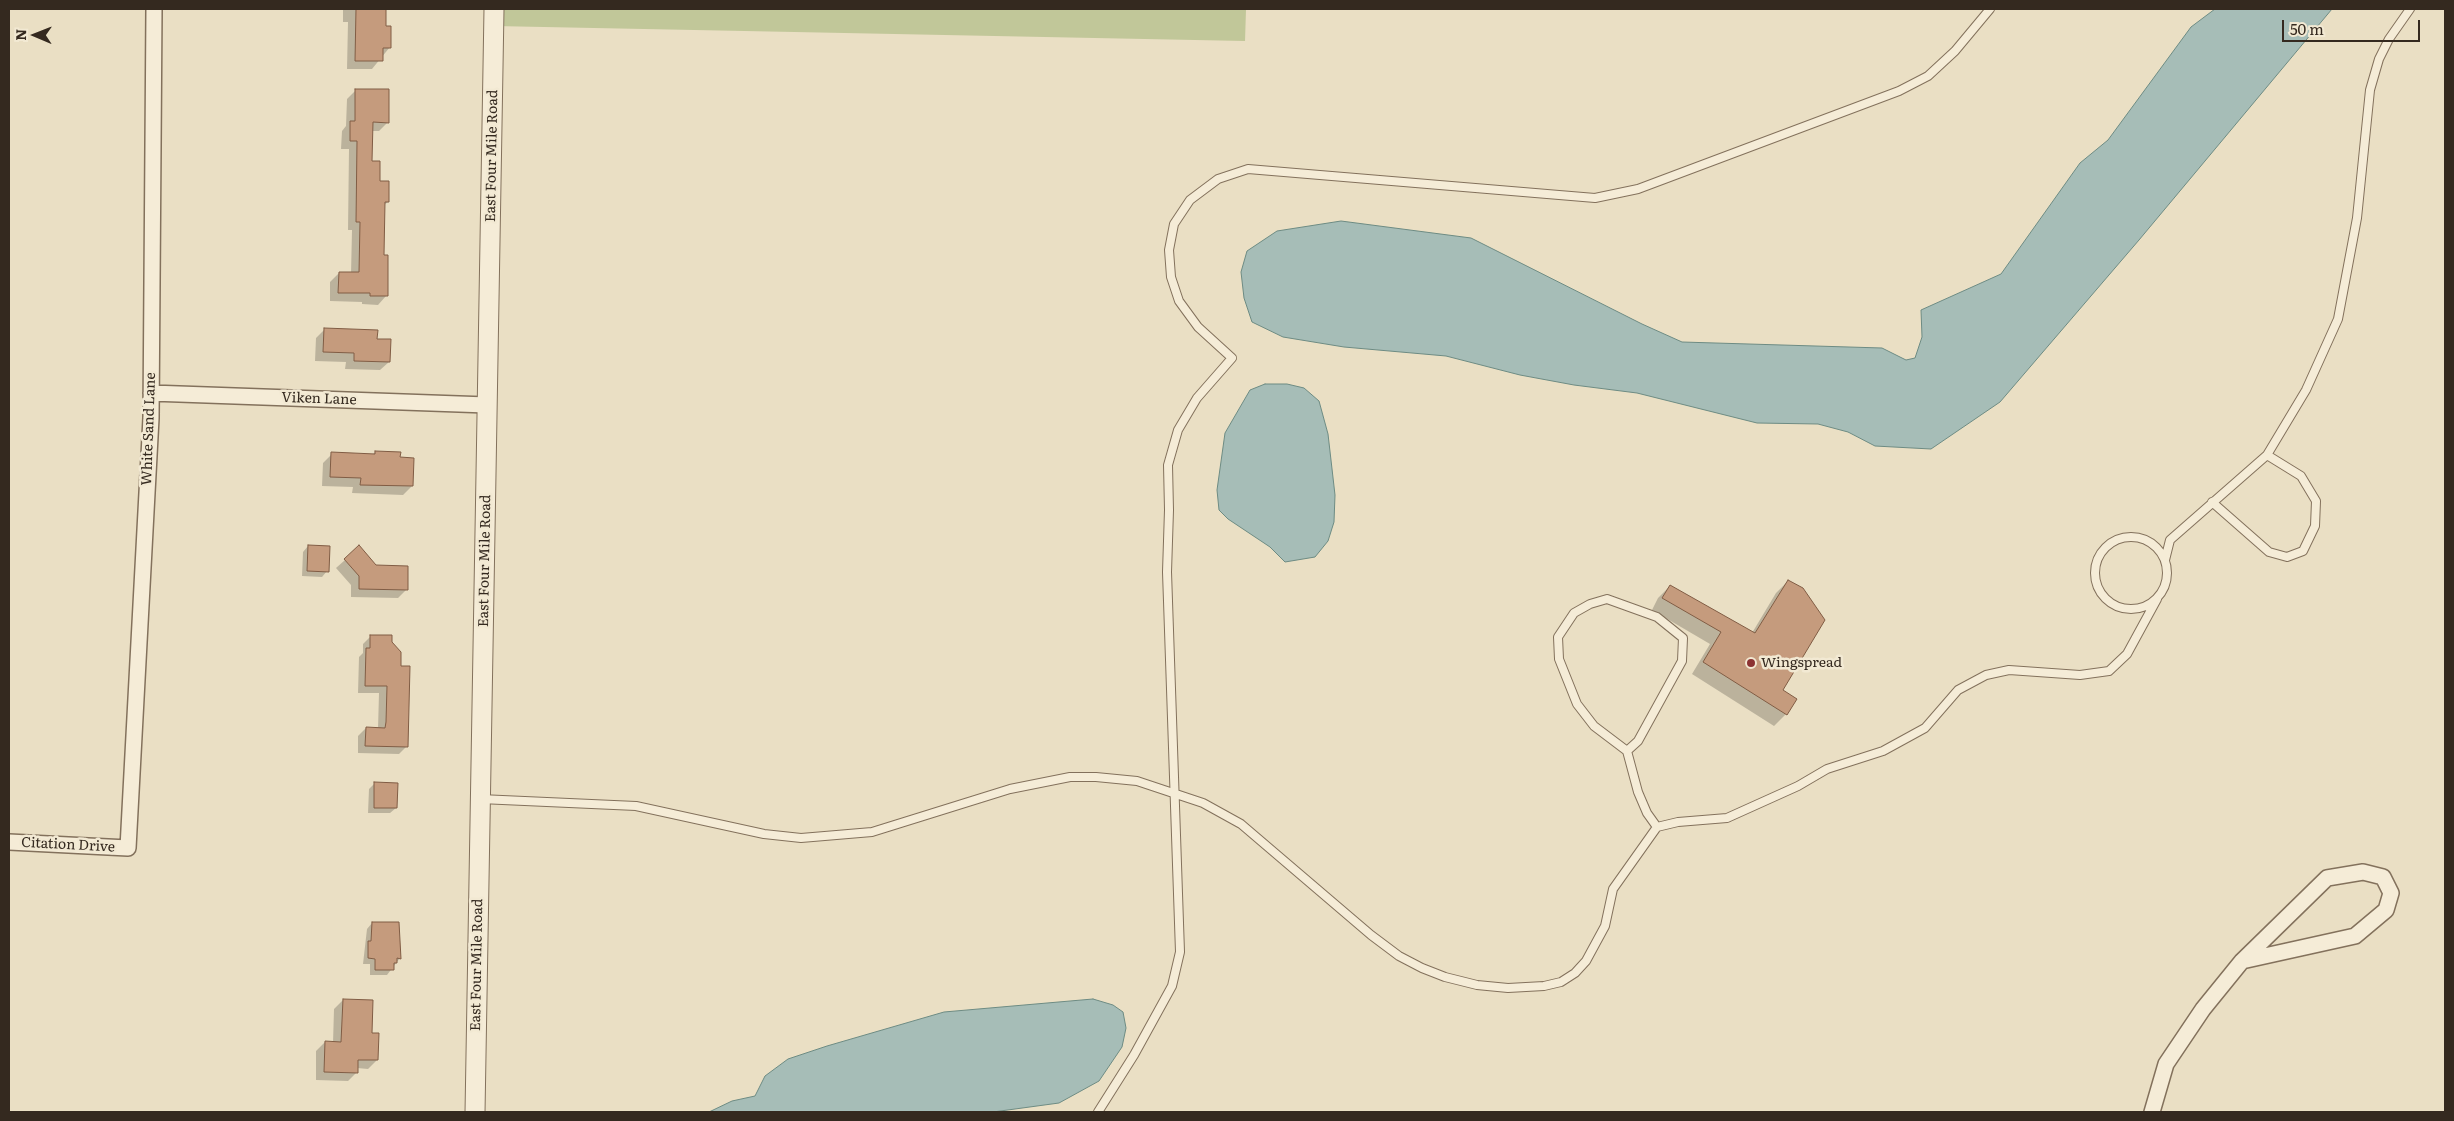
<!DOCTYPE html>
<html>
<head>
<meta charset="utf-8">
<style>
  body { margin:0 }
  #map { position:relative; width:2454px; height:1121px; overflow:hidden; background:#eadfc4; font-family:Literata,serif }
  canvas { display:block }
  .frame { position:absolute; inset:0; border:10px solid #34291f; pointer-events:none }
  .north { position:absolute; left:10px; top:10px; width:50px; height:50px; -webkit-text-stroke:4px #f2e9d3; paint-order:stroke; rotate:271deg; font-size:14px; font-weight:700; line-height:20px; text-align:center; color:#34291f }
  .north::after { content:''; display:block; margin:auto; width:18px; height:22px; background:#34291f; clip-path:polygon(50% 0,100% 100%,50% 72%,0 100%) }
  .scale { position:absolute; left:2282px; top:20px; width:138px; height:22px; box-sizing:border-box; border:2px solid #34291f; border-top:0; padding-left:6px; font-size:15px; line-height:18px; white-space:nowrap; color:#34291f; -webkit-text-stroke:4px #f2e9d3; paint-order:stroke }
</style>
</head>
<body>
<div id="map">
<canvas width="2454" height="1121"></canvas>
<div class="frame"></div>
<div class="north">N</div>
<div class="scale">50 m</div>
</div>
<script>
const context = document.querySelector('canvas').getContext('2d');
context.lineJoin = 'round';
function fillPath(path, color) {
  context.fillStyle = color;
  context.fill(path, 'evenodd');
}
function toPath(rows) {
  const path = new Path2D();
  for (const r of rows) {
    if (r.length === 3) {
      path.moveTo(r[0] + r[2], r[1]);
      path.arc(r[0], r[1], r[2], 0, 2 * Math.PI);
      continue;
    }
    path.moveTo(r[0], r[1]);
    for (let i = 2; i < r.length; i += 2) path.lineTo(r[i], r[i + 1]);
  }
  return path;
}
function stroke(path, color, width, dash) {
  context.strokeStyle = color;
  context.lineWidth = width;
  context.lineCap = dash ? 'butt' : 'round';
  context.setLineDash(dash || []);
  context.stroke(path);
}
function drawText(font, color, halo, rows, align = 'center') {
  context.font = font + ' Literata,serif';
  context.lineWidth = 5;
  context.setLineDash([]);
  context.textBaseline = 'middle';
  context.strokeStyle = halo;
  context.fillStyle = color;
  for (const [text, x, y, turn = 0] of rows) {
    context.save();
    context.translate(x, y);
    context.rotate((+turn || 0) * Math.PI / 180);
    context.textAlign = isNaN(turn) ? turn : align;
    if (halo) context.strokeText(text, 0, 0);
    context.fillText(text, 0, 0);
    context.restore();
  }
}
fillPath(toPath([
  [494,9,1246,9,1245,41,494,26]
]), '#c1c799');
const water = toPath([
  [2215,9,2332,9,2139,240,2000,402,1931,449,1875,446,1848,432,1818,424,1757,423,1637,393,1574,385,1520,375,1446,356,1344,347,1283,337,1252,322,1244,298,1241,272,1247,251,1277,231,1341,221,1471,238,1642,324,1682,342,1882,348,1906,360,1915,358,1922,337,1921,310,2001,274,2080,163,2108,140,2191,27,2215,9],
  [1265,384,1287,384,1304,388,1319,401,1328,434,1335,495,1334,522,1328,541,1315,557,1285,562,1270,547,1228,519,1219,510,1217,490,1225,433,1250,390,1265,384],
  [1093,999,1113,1005,1123,1012,1126,1028,1122,1047,1099,1081,1059,1103,993,1112,709,1112,732,1101,755,1096,765,1076,788,1059,827,1046,944,1012,1093,999]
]);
fillPath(water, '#a6bdb7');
stroke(water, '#6d8b83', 1);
fillPath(toPath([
  [343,9,385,9,384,28,390,47,372,69,347,69,348,22,343,22],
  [356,90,388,122,379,131,371,131,371,162,388,202,384,205,382,256,386,296,378,305,362,304,362,302,330,301,330,282,339,273,351,274,352,230,348,230,349,149,341,149,342,131,346,126,347,99],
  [325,329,376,340,389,362,380,370,345,369,346,362,315,361,316,338],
  [375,452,412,486,403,495,352,493,353,487,322,486,323,463,332,454,372,455],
  [308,546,327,571,322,577,302,576,303,552],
  [345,560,407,589,398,598,351,597,351,585,336,568],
  [1788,581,1781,690,1786,714,1774,726,1692,674,1710,644,1652,610,1658,598,1670,586,1752,633,1776,593],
  [371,636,391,643,400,667,407,746,399,754,358,753,358,736,366,728,378,729,379,693,358,693,359,657,363,653,363,644],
  [374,784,396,808,390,813,368,813,369,789],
  [372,923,400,958,387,975,370,975,370,964,363,964,367,929],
  [343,1000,371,1034,377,1060,368,1069,357,1068,357,1072,348,1081,316,1080,316,1051,325,1042,333,1043,334,1009]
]), '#0003');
const building = toPath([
  [356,9,386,9,386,26,391,26,391,48,383,48,383,61,355,61,356,9],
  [355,89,389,89,389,123,373,122,372,161,380,161,380,181,389,181,389,202,385,202,384,255,388,255,388,296,370,296,370,293,338,293,339,272,359,272,360,222,356,222,357,141,350,141,350,121,355,121,355,89],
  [324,328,378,330,377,339,391,339,390,362,354,361,354,353,323,352,324,328],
  [375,451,401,452,400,457,414,458,413,486,360,485,361,478,330,477,331,452,375,454,375,451],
  [308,545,330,546,329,572,307,571,308,545],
  [359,545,376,565,408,566,408,590,359,589,359,576,344,559,359,545],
  [1788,580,1803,588,1825,620,1783,690,1797,699,1787,715,1703,662,1721,632,1662,598,1670,585,1755,633,1788,580],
  [370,635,392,635,392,642,401,652,401,666,410,666,408,747,365,746,366,727,385,728,386,722,387,686,365,686,366,648,370,648,370,635],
  [374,782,398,783,397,808,374,808,374,782],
  [372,922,399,922,401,959,397,958,397,963,394,963,394,970,375,970,375,959,368,958,368,941,371,941,372,922],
  [343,999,373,1000,372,1033,379,1033,378,1060,358,1060,358,1073,324,1072,325,1041,341,1042,343,999]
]);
fillPath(building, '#c59b7d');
stroke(building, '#805c44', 1);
const service = toPath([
  [2212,502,2269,552,2287,557,2303,551,2315,526,2316,501,2301,476,2267,455],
  [2131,573,36],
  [2165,560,2170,540,2267,455,2306,390,2338,319,2357,218,2370,90,2379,59,2389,39,2410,9],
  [1627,751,1638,741,1682,661,1683,638,1657,617,1607,599,1590,604,1574,613,1558,637,1559,659,1577,704,1594,726,1627,751,1638,792,1647,813,1657,827],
  [480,799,636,806,764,834,801,838,872,832,1010,789,1070,777,1096,777,1137,781,1203,803,1241,824,1371,935,1399,956,1422,968,1445,977,1477,985,1508,988,1544,986,1561,982,1575,973,1586,961,1605,926,1613,889,1657,827,1678,822,1727,818,1798,786,1827,769,1883,751,1925,728,1958,690,1986,675,2009,670,2080,675,2109,671,2127,654,2157,599],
  [1098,1112,1134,1055,1172,986,1180,952,1167,572,1169,510,1168,465,1178,430,1197,398,1232,358,1198,327,1179,301,1171,277,1169,250,1174,224,1190,200,1218,179,1248,169,1595,198,1638,189,1899,91,1928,76,1955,51,1990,9]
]);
const minor = toPath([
  [151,393,487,405],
  [9,842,128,848,151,418,154,9],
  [2152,1112,2166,1064,2203,1009,2242,961,2327,878,2363,872,2383,877,2391,893,2386,910,2355,936,2242,961]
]);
const tertiary = toPath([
  [475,1112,494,9]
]);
stroke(service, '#83715c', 10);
stroke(minor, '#83715c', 18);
stroke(tertiary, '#83715c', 21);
stroke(service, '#f5ecd7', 8);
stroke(minor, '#f5ecd7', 15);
stroke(tertiary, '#f5ecd7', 19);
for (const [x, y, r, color] of [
  [1751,663,5,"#8c3232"]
]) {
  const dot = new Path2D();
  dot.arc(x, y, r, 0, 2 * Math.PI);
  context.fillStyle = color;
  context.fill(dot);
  stroke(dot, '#f2e9d3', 2);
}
drawText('14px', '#34291f', '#f2e9d3', [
  ["East Four Mile Road",492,156,-89],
  ["Viken Lane",319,399,2],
  ["White Sand Lane",149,429,-88],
  ["East Four Mile Road",485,561,-89],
  ["Citation Drive",68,845,3],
  ["East Four Mile Road",477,965,-89]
]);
drawText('14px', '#34291f', '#f2e9d3', [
  ["Wingspread",1761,663]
], 'left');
</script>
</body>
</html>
